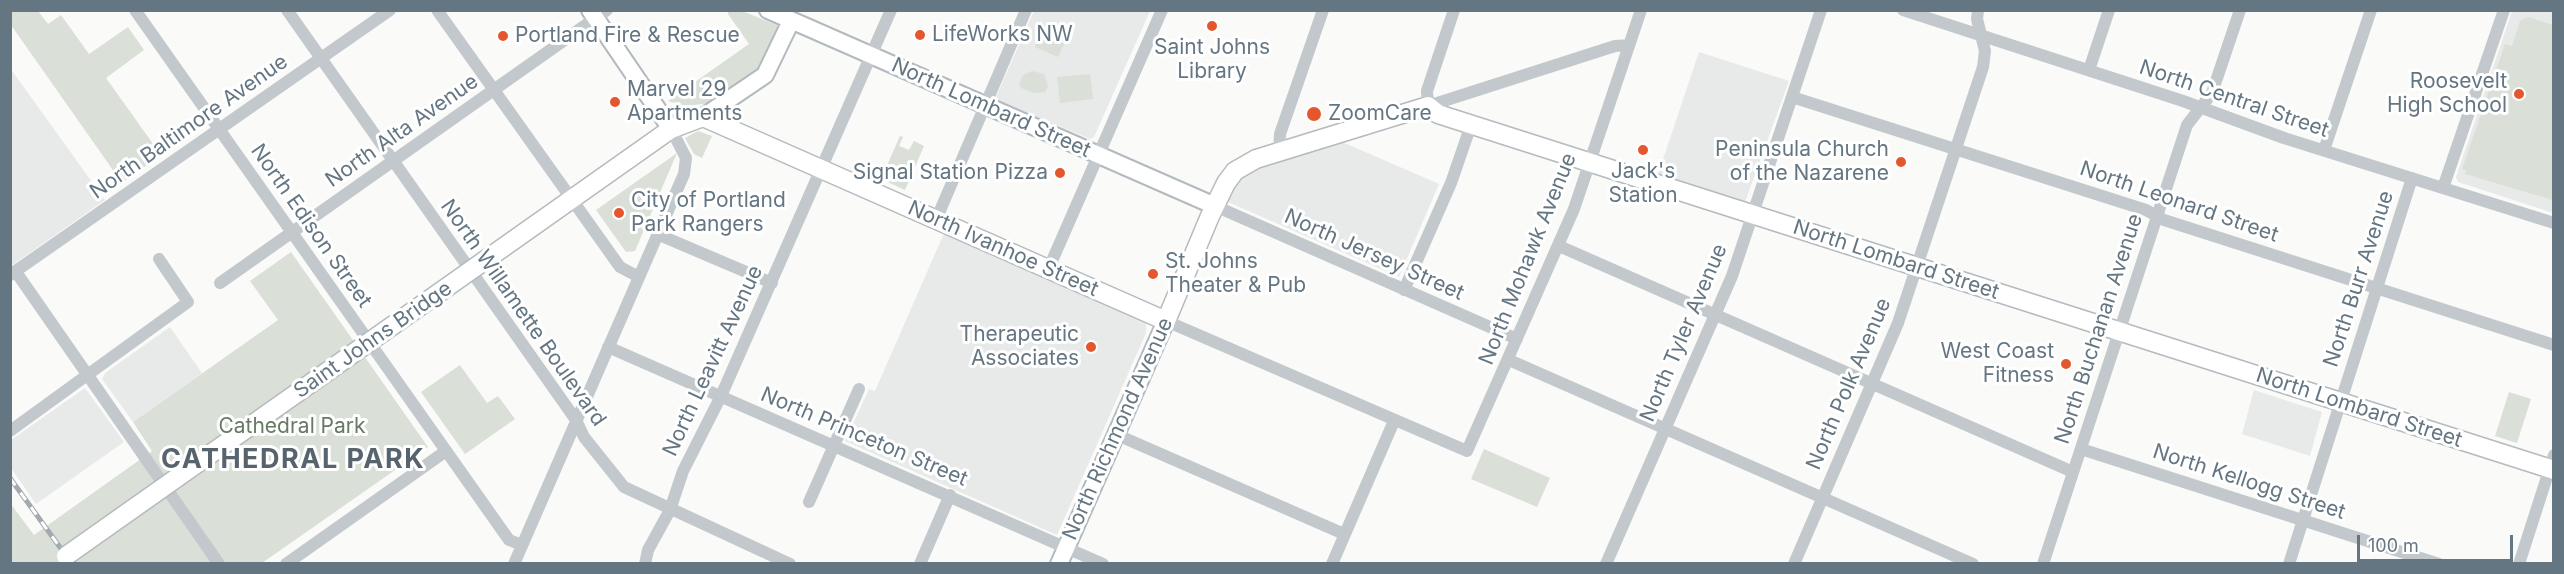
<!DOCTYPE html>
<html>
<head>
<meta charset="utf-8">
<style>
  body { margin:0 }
  #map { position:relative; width:2564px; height:574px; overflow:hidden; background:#fafaf8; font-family:Inter,sans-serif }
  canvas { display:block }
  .frame { position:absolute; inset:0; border:12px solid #657683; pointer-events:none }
  .scale { position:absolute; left:2357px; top:535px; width:156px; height:27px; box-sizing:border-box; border:3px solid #657683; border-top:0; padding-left:8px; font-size:18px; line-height:21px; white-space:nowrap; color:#657683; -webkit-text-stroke:4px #fff; paint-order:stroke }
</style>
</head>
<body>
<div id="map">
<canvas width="2564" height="574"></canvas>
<div class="frame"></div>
<div class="scale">100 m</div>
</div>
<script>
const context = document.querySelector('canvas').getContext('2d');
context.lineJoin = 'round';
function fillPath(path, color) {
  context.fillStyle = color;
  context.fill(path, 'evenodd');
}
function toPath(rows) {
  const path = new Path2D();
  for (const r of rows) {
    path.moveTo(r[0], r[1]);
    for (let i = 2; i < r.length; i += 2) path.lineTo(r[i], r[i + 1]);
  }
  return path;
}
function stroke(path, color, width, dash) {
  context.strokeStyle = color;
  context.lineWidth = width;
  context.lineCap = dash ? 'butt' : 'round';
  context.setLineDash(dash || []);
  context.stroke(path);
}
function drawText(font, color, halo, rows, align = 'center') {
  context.font = font + ' Inter,sans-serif';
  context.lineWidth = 6;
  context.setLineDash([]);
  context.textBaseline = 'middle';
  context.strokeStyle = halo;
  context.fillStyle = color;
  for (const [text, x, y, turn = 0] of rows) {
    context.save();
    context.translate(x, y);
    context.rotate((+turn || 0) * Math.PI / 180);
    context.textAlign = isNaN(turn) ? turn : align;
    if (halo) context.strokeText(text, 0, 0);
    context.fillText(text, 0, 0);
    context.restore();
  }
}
fillPath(toPath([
  [1034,11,1150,11,1094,137,1090,139,995,99],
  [2512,11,2553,11,2553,213,2458,182,2456,177],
  [1699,52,1789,81,1745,202,1658,174],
  [10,68,105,200,11,266,10,266],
  [1340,141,1439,184,1399,277,1228,202,1235,184,1254,167],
  [945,231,1146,322,1146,333,1057,535,845,441,869,389,875,391],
  [170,327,202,373,133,422,102,379,105,373],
  [85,388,124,442,36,504,11,468,11,440],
  [2254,390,2322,412,2310,456,2242,434]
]), '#e8e9e9');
fillPath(toPath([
  [10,11,38,11,48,24,61,15,89,54,128,27,144,50,106,78,161,155,122,183,11,25],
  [728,11,742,11,777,25,778,31,764,66,711,103,685,106,668,101,749,44,728,14],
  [2528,17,2553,25,2553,200,2465,174,2466,170,2462,169,2505,44,2512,46,2520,21],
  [1045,23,1069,33,1058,57,1035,47],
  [1032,71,1044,74,1048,86,1045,92,1033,93,1021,88,1019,84,1023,75],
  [1090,74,1093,99,1060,103,1057,77],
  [698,131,712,136,702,158,694,154,685,138],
  [900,136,903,137,899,146,909,150,914,141,924,146,905,190,881,179],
  [677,153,635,251,626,252,596,210],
  [291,252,428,447,262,563,11,563,10,503,34,535,152,451,133,422,278,320,250,281],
  [460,365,487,403,498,396,515,419,465,454,421,392],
  [2509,392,2531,399,2517,443,2495,436],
  [1484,449,1550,478,1537,507,1471,479]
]), '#dadfd7');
const secondary = toPath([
  [590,10,671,129],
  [768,10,1215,206],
  [703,117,765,75,791,21],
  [1059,564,1166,321]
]);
const primary = toPath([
  [484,261,671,129,703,117,1166,321,1210,216,1226,183,1235,171,1256,159,1428,106,1438,114,2554,470]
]);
stroke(secondary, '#b3babf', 20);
stroke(primary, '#b5babe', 21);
stroke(toPath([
  [135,10,509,540,522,545],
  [287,10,576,420,584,437,624,487,790,564],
  [437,10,620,267,639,277],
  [1454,10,1427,91,1428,106,1615,46,1629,45],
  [1903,10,2183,101,2284,138,2554,223],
  [2089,70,2109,10],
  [1792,97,2146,210,2164,220,2554,345],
  [2324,150,2371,10],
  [1279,152,1280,134,1323,10],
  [2443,188,2504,10],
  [1215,206,1517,339],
  [936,220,1026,10],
  [657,234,772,283],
  [1559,246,2073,472],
  [1048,270,1162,10],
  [16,272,219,564],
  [10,275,390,10],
  [220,283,607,10],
  [1404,290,1451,183,1471,125],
  [1166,321,1467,451,1574,209,1641,10],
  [608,347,1103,564],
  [1509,360,1973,564],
  [10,431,188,302,159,259],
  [1115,434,1344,534],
  [2081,449,2439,564],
  [809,502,859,389],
  [286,564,446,451],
  [514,564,684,174,686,158,671,129],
  [645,564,648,550,670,510,683,471,721,396,891,10],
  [920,564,950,495],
  [1332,564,1394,421],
  [1606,564,1732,276,1821,10],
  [1794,564,1898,323,1983,67,1985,51,1977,19,1978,10],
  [2043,564,2187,125,2212,93,2240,10],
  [2289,564,2412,178],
  [2519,564,2554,455]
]), '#c3c8cc', 12);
stroke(secondary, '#fff', 16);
stroke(primary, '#fff', 18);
const rail = toPath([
  [10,478,72,564]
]);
stroke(rail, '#a2aab0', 5);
stroke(rail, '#fff', 3, [9]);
const primaryBridge = toPath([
  [66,556,484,261]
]);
stroke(primaryBridge, '#b5babe', 21, []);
stroke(primaryBridge, '#fff', 18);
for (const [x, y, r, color] of [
  [1212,26,6,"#e4572e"],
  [920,35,6,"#e4572e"],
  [503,36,6,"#e4572e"],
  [2519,94,6,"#e4572e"],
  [615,102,6,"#e4572e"],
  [1314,114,8,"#e4572e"],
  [1643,150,6,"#e4572e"],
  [1901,162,6,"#e4572e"],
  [1060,173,6,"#e4572e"],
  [619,213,6,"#e4572e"],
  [1153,274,6,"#e4572e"],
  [1091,347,6,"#e4572e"],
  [2066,364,6,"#e4572e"]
]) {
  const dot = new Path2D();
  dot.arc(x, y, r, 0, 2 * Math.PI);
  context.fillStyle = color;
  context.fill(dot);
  stroke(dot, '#fff', 2);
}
drawText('21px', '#657683', '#fff', [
  ["LifeWorks NW",932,35],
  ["Portland Fire & Rescue",515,36],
  ["Saint Johns",1212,48,"center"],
  ["Library",1212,72,"center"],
  ["Roosevelt",2507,82,"right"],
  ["High School",2507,106,"right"],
  ["Marvel 29",627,90],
  ["Apartments",627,114],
  ["ZoomCare",1328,114],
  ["Peninsula Church",1889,150,"right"],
  ["of the Nazarene",1889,174,"right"],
  ["Jack's",1643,172,"center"],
  ["Station",1643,196,"center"],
  ["Signal Station Pizza",1048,173,"right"],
  ["City of Portland",631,201],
  ["Park Rangers",631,225],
  ["St. Johns",1165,262],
  ["Theater & Pub",1165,286],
  ["Therapeutic",1079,335,"right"],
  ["Associates",1079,359,"right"],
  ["West Coast",2054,352,"right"],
  ["Fitness",2054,376,"right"]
], 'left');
drawText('21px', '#657683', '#fff', [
  ["North Central Street",2234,99,19],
  ["North Lombard Street",991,108,24],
  ["North Baltimore Avenue",189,127,-35],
  ["North Alta Avenue",402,131,-35],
  ["North Leonard Street",2179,202,19],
  ["North Edison Street",311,226,55],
  ["North Ivanhoe Street",1003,249,24],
  ["North Jersey Street",1374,255,24],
  ["North Mohawk Avenue",1528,259,-68],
  ["North Lombard Street",1896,260,18],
  ["North Burr Avenue",2359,279,-72],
  ["North Willamette Boulevard",523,313,55],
  ["North Buchanan Avenue",2099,329,-72],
  ["North Tyler Avenue",1684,333,-67],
  ["Saint Johns Bridge",373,340,-35],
  ["North Leavitt Avenue",713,361,-65],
  ["North Polk Avenue",1849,384,-67],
  ["North Lombard Street",2359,408,18],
  ["North Richmond Avenue",1118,429,-66],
  ["North Princeton Street",864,437,23],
  ["North Kellogg Street",2249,482,18]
]);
drawText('21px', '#687a64', '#fff', [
  ["Cathedral Park",292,427]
]);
context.letterSpacing = '1.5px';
drawText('bold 27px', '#57646e', '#fff', [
  ["CATHEDRAL PARK",293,460]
]);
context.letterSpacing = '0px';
</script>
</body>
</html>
